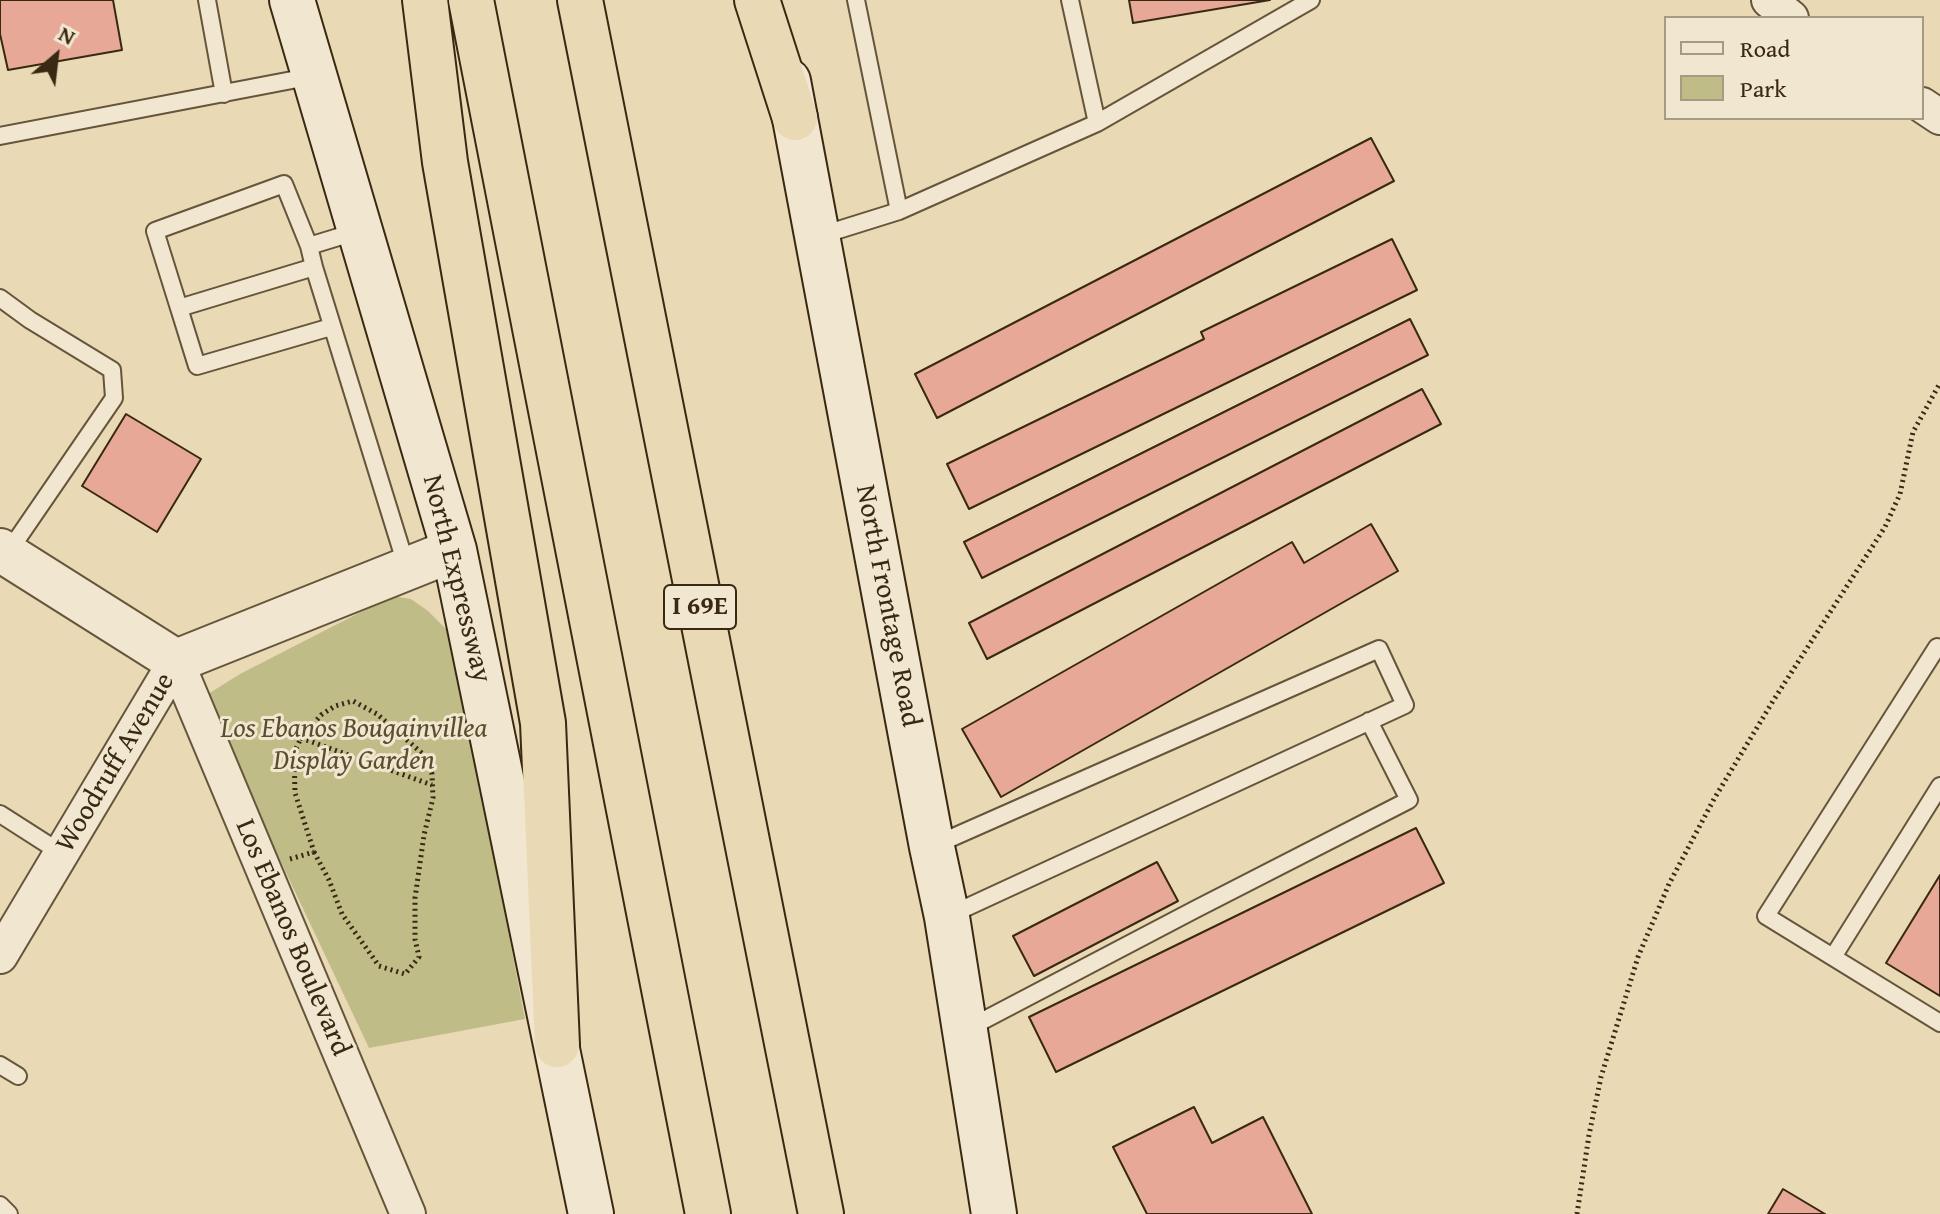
<!DOCTYPE html>
<html>
<head>
<meta charset="utf-8">
<style>
  body { margin:0 }
  #map { position:relative; width:1940px; height:1214px; overflow:hidden; background:#ead9b5; font-family:"Gentium Book Plus",serif }
  canvas { display:block }
  .legend { position:absolute; left:1664px; top:16px; width:260px; height:104px; box-sizing:border-box; background:#f1e6cf; border:2px solid #a79a83; margin:0; padding:10px 14px; list-style:none; font-size:24px; color:#392912 }
  .legend li { display:flex; align-items:center; gap:16px; height:40px }
  .legend b { width:40px; border:2px solid #a79a83 }
  .north { position:absolute; left:16px; top:16px; width:80px; height:80px; -webkit-text-stroke:6px #f1e6cf; paint-order:stroke; rotate:28deg; font-size:22px; font-weight:700; line-height:32px; text-align:center; color:#392912 }
  .north::after { content:''; display:block; margin:auto; width:28px; height:36px; background:#392912; clip-path:polygon(50% 0,100% 100%,50% 72%,0 100%) }
</style>
</head>
<body>
<div id="map">
<canvas width="1940" height="1214"></canvas>
<ul class="legend">
<li><b style="height:10px;background:#f1e6cf"></b>Road</li>
<li><b style="height:22px;background:#bfbc88"></b>Park</li>
</ul>
<div class="north">N</div>
</div>
<script>
const context = document.querySelector('canvas').getContext('2d');
context.lineJoin = 'round';
function fillPath(path, color) {
  context.fillStyle = color;
  context.fill(path, 'evenodd');
}
function toPath(rows) {
  const path = new Path2D();
  for (const r of rows) {
    path.moveTo(r[0], r[1]);
    for (let i = 2; i < r.length; i += 2) path.lineTo(r[i], r[i + 1]);
  }
  return path;
}
function stroke(path, color, width, dash) {
  context.strokeStyle = color;
  context.lineWidth = width;
  context.lineCap = dash ? 'butt' : 'round';
  context.setLineDash(dash || []);
  context.stroke(path);
}
function drawText(font, color, halo, rows, align = 'center') {
  context.font = font + ' "Gentium Book Plus",serif';
  context.lineWidth = 6;
  context.setLineDash([]);
  context.textBaseline = 'middle';
  context.strokeStyle = halo;
  context.fillStyle = color;
  for (const [text, x, y, turn = 0] of rows) {
    context.save();
    context.translate(x, y);
    context.rotate((+turn || 0) * Math.PI / 180);
    context.textAlign = isNaN(turn) ? turn : align;
    if (halo) context.strokeText(text, 0, 0);
    context.fillText(text, 0, 0);
    context.restore();
  }
}
fillPath(toPath([
  [392,596,411,599,428,611,451,634,525,1019,369,1048,228,750,208,694,240,674]
]), '#bfbc88');
const building = toPath([
  [0,0,113,0,122,50,8,70,0,34,0,0],
  [1129,0,1270,0,1133,23,1129,0],
  [1371,138,1394,181,937,418,915,374,1371,138],
  [1392,239,1417,290,969,509,947,464,1204,339,1201,332,1392,239],
  [1410,319,1428,355,982,578,964,542,1410,319],
  [1422,389,1441,424,987,659,969,623,1422,389],
  [126,414,201,459,157,532,82,486,126,414],
  [1371,524,1398,571,1001,797,962,729,1292,542,1304,563,1371,524],
  [1416,828,1444,883,1056,1072,1029,1017,1416,828],
  [1157,862,1178,901,1034,976,1013,936,1157,862],
  [1940,875,1940,996,1886,963,1940,875],
  [1194,1107,1212,1143,1263,1117,1312,1214,1147,1214,1113,1147,1194,1107],
  [1783,1189,1825,1214,1768,1214,1783,1189]
]);
fillPath(building, '#e7a897');
stroke(building, '#392912', 2);
const service = toPath([
  [207,0,224,94],
  [856,0,899,211,1097,123,1070,0],
  [1097,123,1311,0],
  [0,136,313,76],
  [819,236,899,211],
  [309,246,314,267,179,308,155,231,284,184,309,246,358,231],
  [314,267,407,568],
  [0,298,30,320,112,370,114,398,7,554],
  [179,308,197,366,331,327],
  [1940,649,1937,647,1766,916,1940,1023],
  [0,814,61,853],
  [933,846,1379,649,1405,705,948,916],
  [1833,957,1940,786],
  [967,1029,1196,909,1409,800,1369,721],
  [0,1065,18,1076],
  [0,1205,9,1214]
]);
const minor = toPath([
  [1769,0,1791,18],
  [1922,105,1940,117],
  [176,661,408,1214],
  [0,956,176,661]
]);
const tertiary = toPath([
  [0,550,176,661,454,550]
]);
const secondary = toPath([
  [292,0,454,550,591,1214],
  [788,81,932,847,947,917,994,1214]
]);
const motorway = toPath([
  [425,0,445,162,543,723,557,1045],
  [471,0,708,1214],
  [580,0,821,1214],
  [757,0,795,118]
]);
stroke(service, '#65553b', 20);
stroke(minor, '#65553b', 38);
stroke(tertiary, '#65553b', 46);
stroke(secondary, '#392912', 48);
stroke(motorway, '#392912', 48);
stroke(toPath([
  [301,738,432,785],
  [290,859,314,852,295,793,294,753,301,738,321,715,335,706,353,701,377,714,424,755,432,774,433,798,424,835,415,898,415,939,419,957,405,974,379,966,342,914,329,880,314,852],
  [1577,1214,1589,1135,1601,1077,1638,957,1669,884,1714,799,1773,701,1885,527,1900,494,1913,432,1940,383]
]), '#392912', 5, [2, 4]);
stroke(service, '#f1e6cf', 16);
stroke(minor, '#f1e6cf', 34);
stroke(tertiary, '#f1e6cf', 42);
stroke(secondary, '#f1e6cf', 44);
stroke(motorway, '#ead9b5', 44);
for (const [x, y, w] of [
  [700,607,72]
]) {
  const box = new Path2D();
  box.roundRect(x - w / 2, y - 22, w, 44, 6);
  context.fillStyle = '#f1e6cf';
  context.fill(box);
  stroke(box, '#392912', 2);
}
drawText('bold 26px', '#392912', null, [
  ["I 69E",700,607]
]);
drawText('28px', '#392912', '#f1e6cf', [
  ["North Expressway",456,579,76],
  ["North Frontage Road",887,606,79],
  ["Woodruff Avenue",116,763,-59],
  ["Los Ebanos Boulevard",292,938,67]
]);
drawText('italic 28px', '#5a4e30', '#f1e6cf', [
  ["Los Ebanos Bougainvillea",354,730],
  ["Display Garden",354,762]
]);
</script>
</body>
</html>
